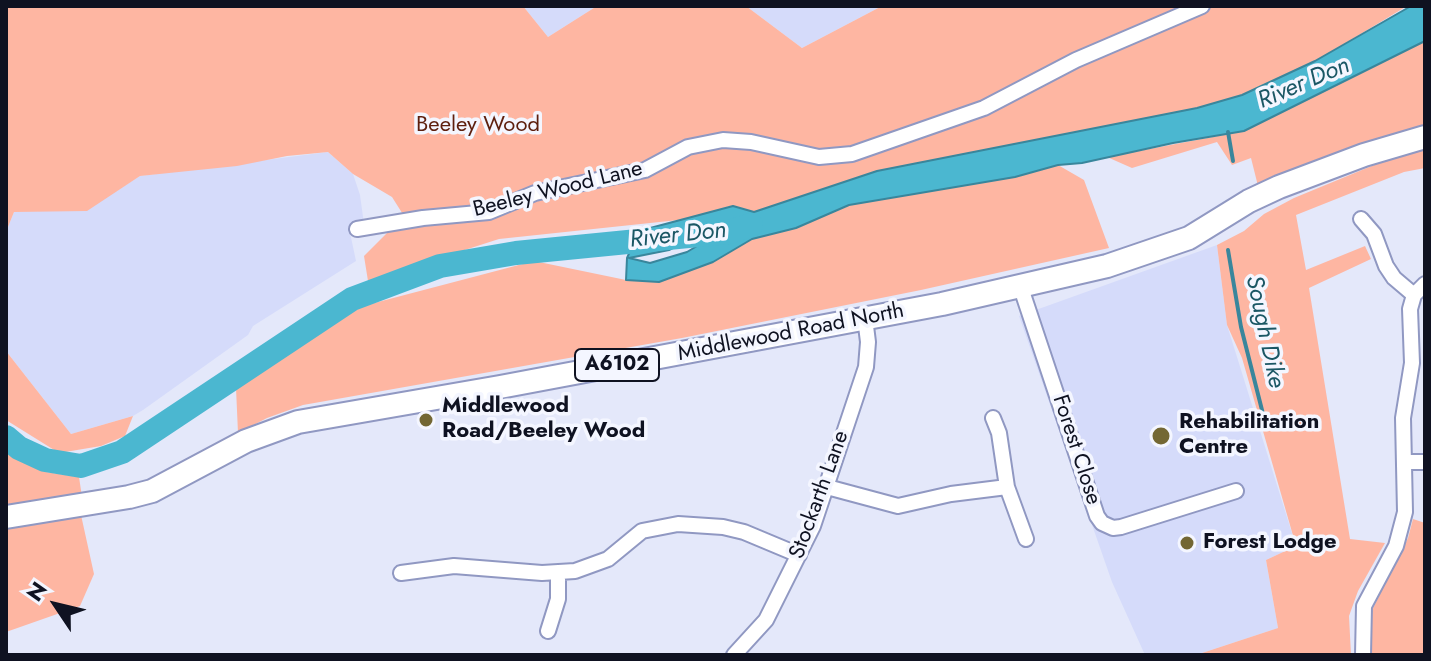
<!DOCTYPE html>
<html>
<head>
<meta charset="utf-8">
<style>
  body { margin:0 }
  #map { position:relative; width:1431px; height:661px; overflow:hidden; background:#e4e8fa; font-family:Jost,sans-serif }
  canvas { display:block }
  .frame { position:absolute; inset:0; border:8px solid #0f1221; pointer-events:none }
  .north { position:absolute; left:16px; top:565px; width:80px; height:80px; -webkit-text-stroke:6px #f4f6ff; paint-order:stroke; rotate:305deg; font-size:22px; font-weight:700; line-height:32px; text-align:center; color:#0f1221 }
  .north::after { content:''; display:block; margin:auto; width:28px; height:36px; background:#0f1221; clip-path:polygon(50% 0,100% 100%,50% 72%,0 100%) }
</style>
</head>
<body>
<div id="map">
<canvas width="1431" height="661"></canvas>
<div class="frame"></div>
<div class="north">N</div>
</div>
<script>
const context = document.querySelector('canvas').getContext('2d');
context.lineJoin = 'round';
function fillPath(path, color) {
  context.fillStyle = color;
  context.fill(path, 'evenodd');
}
function toPath(rows) {
  const path = new Path2D();
  for (const r of rows) {
    path.moveTo(r[0], r[1]);
    for (let i = 2; i < r.length; i += 2) path.lineTo(r[i], r[i + 1]);
  }
  return path;
}
function stroke(path, color, width, dash) {
  context.strokeStyle = color;
  context.lineWidth = width;
  context.lineCap = dash ? 'butt' : 'round';
  context.setLineDash(dash || []);
  context.stroke(path);
}
function drawText(font, color, halo, rows, align = 'center') {
  context.font = font + ' Jost,sans-serif';
  context.lineWidth = 7;
  context.setLineDash([]);
  context.textBaseline = 'middle';
  context.strokeStyle = halo;
  context.fillStyle = color;
  for (const [text, x, y, turn = 0] of rows) {
    context.save();
    context.translate(x, y);
    context.rotate((+turn || 0) * Math.PI / 180);
    context.textAlign = isNaN(turn) ? turn : align;
    if (halo) context.strokeText(text, 0, 0);
    context.fillText(text, 0, 0);
    context.restore();
  }
}
fillPath(toPath([
  [523,6,597,6,548,37],
  [746,6,882,6,802,48],
  [328,152,353,174,360,195,364,224,349,228,356,261,253,326,248,335,143,410,133,416,71,434,6,351,6,232,14,212,105,198,140,176],
  [1217,245,1227,325,1296,546,1266,560,1278,628,1196,655,1145,655,1112,582,1019,316]
]), '#d5dbfa');
fillPath(toPath([
  [6,6,523,6,548,37,597,6,746,6,802,48,882,6,1407,6,1316,61,1243,95,1197,108,1029,142,754,212,499,239,368,281,364,256,404,216,392,197,353,174,328,152,287,156,237,166,140,176,87,211,14,212,6,232],
  [1425,41,1425,132,1256,192,1257,182,1251,158,1232,165,1217,142,1132,168,1107,157,1244,131],
  [1425,148,1425,168,1404,172,1296,215,1306,270,1365,246,1371,259,1309,288,1350,539,1385,543,1358,591,1349,616,1351,655,1196,655,1278,628,1266,560,1296,546,1242,358,1227,325,1217,245,1244,231,1264,214,1294,198,1391,158],
  [1058,165,1084,180,1109,248,921,290,682,338,303,405,267,418,238,433,236,388,359,307,534,261,626,280,659,282,713,262,752,239,796,228,849,205,1015,177],
  [6,351,71,434,133,416,125,436,101,446,59,453,6,420],
  [6,450,46,472,79,477,82,497,6,509],
  [81,515,94,574,80,606,6,632,6,526],
  [1413,519,1425,523,1425,655,1371,655,1369,623,1373,608,1408,538]
]), '#feb6a2');
const water = toPath([
  [1411,6,1425,6,1425,41,1244,131,1173,143,1082,163,1058,165,1015,177,849,205,796,228,752,239,713,262,659,282,626,280,627,258,639,231,733,206,754,212,877,171,1197,108,1242,95,1315,61,1411,6],
  [717,234,687,252,650,263,629,258,669,250,697,235,717,234]
]);
fillPath(water, '#4bb7d0');
stroke(water, '#39869c', 2);
stroke(toPath([
  [1228,132,1233,161],
  [1228,250,1241,327,1265,422]
]), '#39869c', 4);
stroke(toPath([
  [6,437,19,448,45,460,81,466,122,452,352,299,440,266,516,253,729,232,751,225]
]), '#4bb7d0', 24);
const street = toPath([
  [1361,219,1374,234,1386,266,1394,278,1414,295,1425,284],
  [357,229,423,218,489,212,535,193,645,170,688,147,723,140,751,142,819,157,852,154,984,108,1076,60,1202,6],
  [1021,288,1097,516,1102,523,1113,528,1121,527,1236,491],
  [993,418,999,433,1007,487,1026,539],
  [1406,462,1425,462],
  [827,487,898,506,951,494,1007,487],
  [401,573,454,566,542,573,575,571,608,559,642,531,678,524,723,527,744,532,799,555],
  [548,631,558,599,558,574],
  [734,655,766,620,813,526,866,367,868,342,865,318],
  [1363,655,1364,606,1396,546,1405,512,1403,418,1412,363,1410,309,1414,295]
]);
const primary = toPath([
  [6,517,129,497,152,491,246,441,298,422,500,387,942,304,1107,266,1189,238,1249,201,1279,187,1364,155,1425,137]
]);
stroke(street, '#9098c2', 18);
stroke(primary, '#9098c2', 26);
stroke(street, '#fff', 14);
stroke(primary, '#fff', 22);
for (const [x, y, r, color] of [
  [426,420,8,"#736734"],
  [1161,436,10,"#736734"],
  [1187,543,8,"#736734"]
]) {
  const dot = new Path2D();
  dot.arc(x, y, r, 0, 2 * Math.PI);
  context.fillStyle = color;
  context.fill(dot);
  stroke(dot, '#f4f6ff', 3);
}
for (const [x, y, w] of [
  [617,365,84]
]) {
  const box = new Path2D();
  box.roundRect(x - w / 2, y - 16, w, 32, 6);
  context.fillStyle = '#f4f6ff';
  context.fill(box);
  stroke(box, '#0f1221', 2);
}
drawText('bold 20px', '#0f1221', null, [
  ["A6102",617,365]
]);
drawText('22px', '#5e1f0e', '#f4f6ff', [
  ["Beeley Wood",478,126]
]);
drawText('22px', '#0f1221', '#f4f6ff', [
  ["Beeley Wood Lane",558,190,-14],
  ["Middlewood Road North",791,333,-11],
  ["Forest Close",1076,450,72],
  ["Stockarth Lane",820,495,-70]
]);
drawText('bold 22px', '#0f1221', '#f4f6ff', [
  ["Middlewood",442,407],
  ["Road/Beeley Wood",442,432],
  ["Rehabilitation",1179,423],
  ["Centre",1179,448],
  ["Forest Lodge",1203,543]
], 'left');
drawText('italic 24px', '#1b5765', '#f4f6ff', [
  ["River Don",1304,84,-23],
  ["River Don",678,236,-6],
  ["Sough Dike",1264,332,78]
]);
</script>
</body>
</html>
